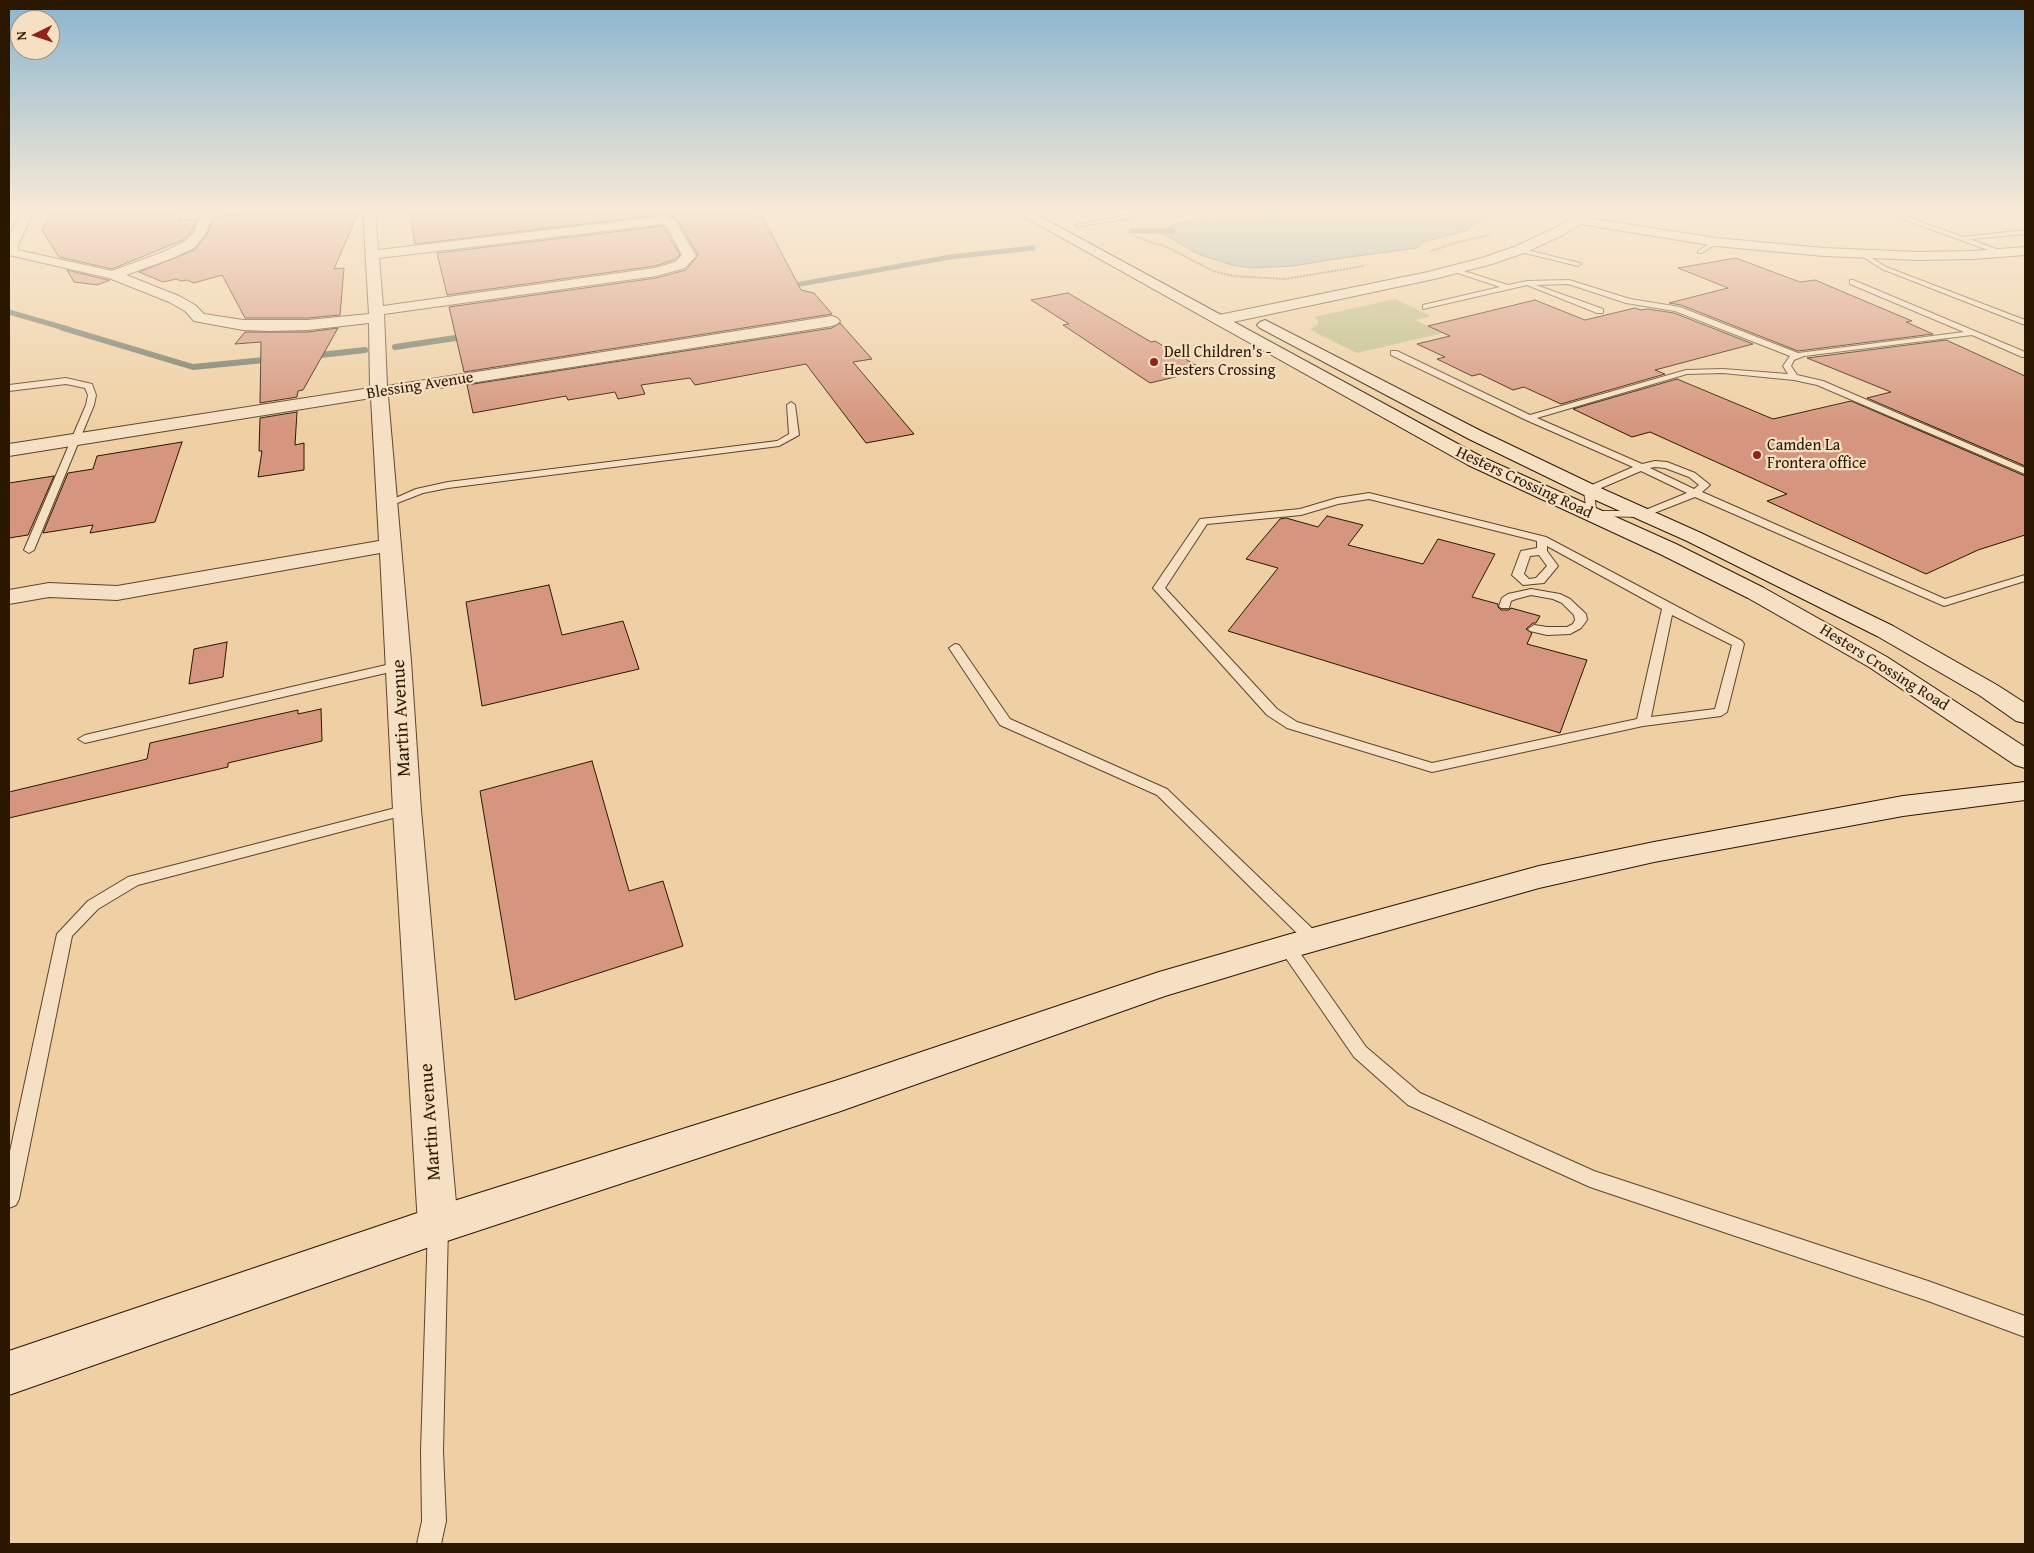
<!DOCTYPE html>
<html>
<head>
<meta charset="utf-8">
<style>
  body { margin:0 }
  #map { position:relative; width:2034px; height:1553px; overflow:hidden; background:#efd0a4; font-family:"Gentium Book Plus",serif }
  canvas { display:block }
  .frame { position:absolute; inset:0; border:10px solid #2b1700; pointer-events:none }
  .north { position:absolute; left:10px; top:10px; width:50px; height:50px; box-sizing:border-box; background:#f5e0c4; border:1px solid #a49076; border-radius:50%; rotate:266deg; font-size:14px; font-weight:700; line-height:20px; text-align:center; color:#2b1700 }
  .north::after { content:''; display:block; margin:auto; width:18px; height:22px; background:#8f2418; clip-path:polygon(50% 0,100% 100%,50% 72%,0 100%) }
</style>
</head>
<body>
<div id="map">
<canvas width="2034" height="1553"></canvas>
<div class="frame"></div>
<div class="north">N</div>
</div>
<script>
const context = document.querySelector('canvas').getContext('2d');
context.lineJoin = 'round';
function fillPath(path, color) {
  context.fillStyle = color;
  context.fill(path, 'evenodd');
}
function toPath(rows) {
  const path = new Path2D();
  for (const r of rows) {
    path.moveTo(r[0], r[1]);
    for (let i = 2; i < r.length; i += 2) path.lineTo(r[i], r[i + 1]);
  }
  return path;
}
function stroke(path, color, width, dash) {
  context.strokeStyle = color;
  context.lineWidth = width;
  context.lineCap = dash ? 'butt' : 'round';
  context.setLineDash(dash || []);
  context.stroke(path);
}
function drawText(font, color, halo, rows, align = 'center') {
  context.font = font + ' "Gentium Book Plus",serif';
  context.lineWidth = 4.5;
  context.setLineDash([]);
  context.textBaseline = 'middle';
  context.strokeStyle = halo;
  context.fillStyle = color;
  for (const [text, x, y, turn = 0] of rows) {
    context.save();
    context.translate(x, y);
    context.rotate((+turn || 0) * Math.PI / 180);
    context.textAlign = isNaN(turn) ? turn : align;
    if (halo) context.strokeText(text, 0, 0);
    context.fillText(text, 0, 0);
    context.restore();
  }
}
fillPath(toPath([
  [1395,299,1431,316,1415,320,1443,333,1357,353,1310,330,1318,324,1318,320,1314,317]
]), '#bbbb84');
const water = toPath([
  [1270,211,1509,211,1477,222,1465,231,1423,242,1417,248,1342,258,1293,266,1252,268,1232,265,1198,254,1160,232,1172,225,1190,220,1242,219,1270,211]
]);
fillPath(water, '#9ab6a9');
stroke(water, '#6e7665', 1);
stroke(toPath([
  [1131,231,1173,231],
  [784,287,950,257,1033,248],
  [9,312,68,329]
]), '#6e7665', 5);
stroke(toPath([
  [63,328,193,367,274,359],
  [395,347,469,336],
  [311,356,365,350]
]), '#6e7665', 6);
const building = toPath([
  [52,211,181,211,179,221,197,219,192,231,183,240,112,269,59,257,42,230,52,211],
  [254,211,359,211,334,269,344,268,340,315,308,318,245,318,222,275,194,283,187,280,181,281,176,279,163,282,139,272,195,250,207,234,214,218,254,211],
  [410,211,753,211,754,217,762,216,801,290,814,293,832,314,464,372,449,307,656,278,686,270,698,255,677,219,666,214,415,244,410,211],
  [663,226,680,255,674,260,655,266,447,295,437,253,663,226],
  [1736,258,1800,282,1815,280,1912,321,1906,322,1933,334,1798,351,1681,305,1669,303,1728,288,1678,268,1736,258],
  [67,270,108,280,110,280,97,285,74,282,67,270],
  [1068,293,1151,342,1155,341,1204,370,1150,383,1063,325,1069,324,1031,300,1068,293],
  [1535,300,1585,320,1635,308,1641,310,1648,309,1674,313,1753,344,1655,370,1665,374,1561,404,1524,387,1513,390,1480,374,1472,376,1437,359,1445,357,1417,344,1450,336,1428,326,1535,300],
  [840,323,872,359,853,362,914,434,866,443,806,364,695,385,690,378,641,385,645,394,618,399,615,392,568,400,566,396,473,413,467,385,832,328,840,323],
  [338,328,303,390,298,391,297,397,260,403,261,342,235,344,245,332,308,332,338,328],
  [1946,340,2025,376,2025,466,1867,398,1891,392,1807,358,1946,340],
  [1677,379,1773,419,1851,401,2025,476,2025,535,1978,550,1926,574,1767,501,1787,494,1650,432,1632,437,1573,409,1677,379],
  [297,412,295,445,304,443,304,470,258,477,262,451,259,451,260,418,297,412],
  [182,442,155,522,90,533,93,525,43,533,68,473,93,469,97,456,182,442],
  [54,476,28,535,9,538,9,483,54,476],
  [1327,516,1363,525,1348,545,1423,564,1438,539,1495,554,1472,597,1498,604,1498,607,1501,610,1509,610,1511,608,1540,616,1536,623,1533,623,1526,629,1532,633,1527,644,1587,660,1560,733,1228,631,1278,568,1246,559,1280,519,1286,518,1318,527,1327,516],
  [549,585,562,635,623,621,639,669,482,706,466,602,549,585],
  [227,642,223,677,189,684,194,649,227,642],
  [321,709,322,741,228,763,228,767,9,818,9,792,147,759,150,743,298,710,298,714,321,709],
  [592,761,629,891,663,881,683,946,515,1000,480,791,592,761]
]);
fillPath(building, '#d5957e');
stroke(building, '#2b1700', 1);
const lane = toPath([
  [1151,211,1167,211,1078,227,1075,225,1151,211],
  [1880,211,1890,211,1963,237,2025,230,2025,234,1970,239,2004,252,2005,253,2002,255,1880,211],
  [1714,241,1719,242,1702,253,1698,253,1698,251,1714,241],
  [1519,248,1580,263,1581,264,1578,266,1517,251,1516,250,1519,248],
  [1862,252,1886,267,2025,320,2025,325,1882,269,1860,255,1859,254,1862,252],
  [1454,268,1508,285,1527,281,1569,280,1630,299,1680,307,1798,353,1964,332,1850,284,1850,280,1853,280,2025,352,2025,357,2022,357,1972,335,1804,356,1794,360,1791,366,1797,375,1823,381,2025,468,2025,474,1817,385,1794,380,1723,373,1687,374,1537,418,1642,464,1655,461,1667,462,1695,473,1710,485,1702,492,1945,599,2025,575,2025,581,1944,606,1695,497,1644,517,1587,516,1584,490,1585,488,1633,467,1526,420,1391,355,1391,351,1397,351,1530,415,1686,370,1723,369,1788,374,1783,366,1790,356,1675,311,1626,303,1568,284,1536,285,1603,309,1603,313,1597,313,1527,285,1423,309,1423,305,1500,287,1452,271,1451,270,1454,268],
  [1655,467,1665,468,1689,477,1699,485,1694,489,1650,468,1655,467],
  [1641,471,1687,493,1643,511,1596,511,1594,491,1641,471],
  [66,378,92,384,96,395,94,405,34,550,29,553,24,550,86,405,88,395,85,388,66,384,9,391,9,385,66,378],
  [791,402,795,405,799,435,779,446,448,488,423,493,387,507,382,504,416,489,448,482,777,441,789,434,787,405,791,402],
  [1369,493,1546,537,1742,641,1744,644,1727,712,1721,716,1643,726,1432,772,1287,728,1267,715,1153,588,1200,519,1300,509,1337,498,1369,493],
  [1369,499,1537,541,1537,548,1521,551,1512,575,1523,585,1544,583,1558,566,1547,551,1547,546,1662,609,1637,719,1432,763,1297,722,1277,709,1165,588,1207,524,1301,515,1338,504,1369,499],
  [1539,555,1547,566,1536,578,1529,579,1524,574,1530,556,1539,555],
  [1672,615,1732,645,1715,709,1651,717,1672,615],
  [1531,589,1560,594,1570,599,1586,614,1587,620,1581,628,1570,634,1547,635,1530,631,1528,629,1534,625,1547,627,1567,627,1573,624,1575,620,1574,615,1562,603,1553,599,1531,595,1516,599,1511,601,1509,608,1501,608,1499,606,1502,598,1508,594,1531,589],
  [955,644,959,645,1010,719,1167,789,1319,935,1321,939,1319,943,1313,945,1307,943,1157,795,1000,725,949,648,955,644],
  [399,662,405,666,403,669,85,743,78,739,85,735,399,662],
  [407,805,412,807,414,810,412,813,138,885,98,909,72,936,19,1199,16,1205,9,1208,9,1156,57,934,88,901,128,877,407,805],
  [1287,941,1293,943,1366,1047,1420,1093,1594,1171,1928,1281,2025,1316,2025,1337,1928,1301,1590,1187,1408,1105,1354,1057,1281,951,1279,947,1281,943,1287,941],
  [438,1217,445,1219,448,1226,443,1451,446,1521,441,1544,417,1544,422,1521,421,1451,428,1226,431,1219,438,1217]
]);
const street = toPath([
  [22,211,34,211,18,245,18,250,112,271,163,252,184,242,194,232,202,211,214,211,206,233,194,248,173,258,126,275,179,296,195,305,204,314,243,320,308,320,369,314,363,211,375,211,378,250,665,216,675,220,696,256,685,268,656,276,384,314,387,386,832,316,837,318,840,321,837,324,832,326,388,396,411,661,421,810,458,1225,452,1238,438,1244,424,1238,418,1225,393,810,380,553,117,600,49,597,9,604,9,590,49,583,117,586,379,541,371,398,9,456,9,444,370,388,369,323,308,330,270,331,243,330,194,321,185,311,169,302,109,278,9,255,9,236,22,211],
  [663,224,666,225,682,255,675,262,655,268,383,306,379,258,663,224],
  [1579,211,1592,211,1587,218,1716,238,1824,248,1918,252,1973,251,2025,247,2025,255,1973,259,1918,260,1824,256,1716,246,1580,224,1565,234,1524,253,1492,264,1434,279,1219,325,1214,323,1211,320,1214,317,1219,315,1428,272,1482,258,1514,247,1555,228,1574,217,1579,211]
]);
const secondary = toPath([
  [1014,211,1030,211,1482,457,1676,544,1764,588,1887,657,2025,747,2025,768,2015,765,1869,667,1748,598,1660,554,1468,465,1014,211],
  [1265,320,1481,431,1596,486,1701,533,1893,626,1997,685,2025,703,2025,723,2016,721,1979,695,1877,636,1687,541,1582,494,1469,439,1260,328,1257,325,1260,322,1265,320],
  [2025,782,2025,800,1903,816,1654,862,1539,888,1287,959,1165,996,838,1112,438,1244,9,1395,9,1351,438,1206,838,1080,1159,972,1287,935,1539,866,1654,842,1903,796,2025,782]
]);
stroke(lane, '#5c4529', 2);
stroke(street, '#5c4529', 2);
stroke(secondary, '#2b1700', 2);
stroke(toPath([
  [1133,236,1169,248,1213,271,1233,276,1285,279,1364,266],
  [1431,251,1458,242,1490,235]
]), '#2b1700', 2, [0.5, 1]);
fillPath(lane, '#f5e0c4');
fillPath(street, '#f5e0c4');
fillPath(secondary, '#f5e0c4');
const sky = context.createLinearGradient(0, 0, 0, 429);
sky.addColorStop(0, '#89b5cf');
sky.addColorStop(0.49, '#f8ead6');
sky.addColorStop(1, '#f8ead600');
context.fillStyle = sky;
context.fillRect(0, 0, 2034, 429);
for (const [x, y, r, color] of [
  [1154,362,5,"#8f2418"],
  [1757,455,5,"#8f2418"]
]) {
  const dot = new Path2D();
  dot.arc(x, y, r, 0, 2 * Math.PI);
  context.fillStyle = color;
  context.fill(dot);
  stroke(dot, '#f5e0c4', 2);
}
drawText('16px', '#2b1700', '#f5e0c4', [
  ["Dell Children's -",1164,353],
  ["Hesters Crossing",1164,371],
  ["Camden La",1767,446],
  ["Frontera office",1767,464]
], 'left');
drawText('16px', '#2b1700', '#f5e0c4', [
  ["Blessing Avenue",420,386,-9],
  ["Hesters Crossing Road",1524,483,25],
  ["Hesters Crossing Road",1884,668,32]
]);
drawText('19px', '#2b1700', '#f5e0c4', [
  ["Martin Avenue",402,718,-93],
  ["Martin Avenue",431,1122,-94]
]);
</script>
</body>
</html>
